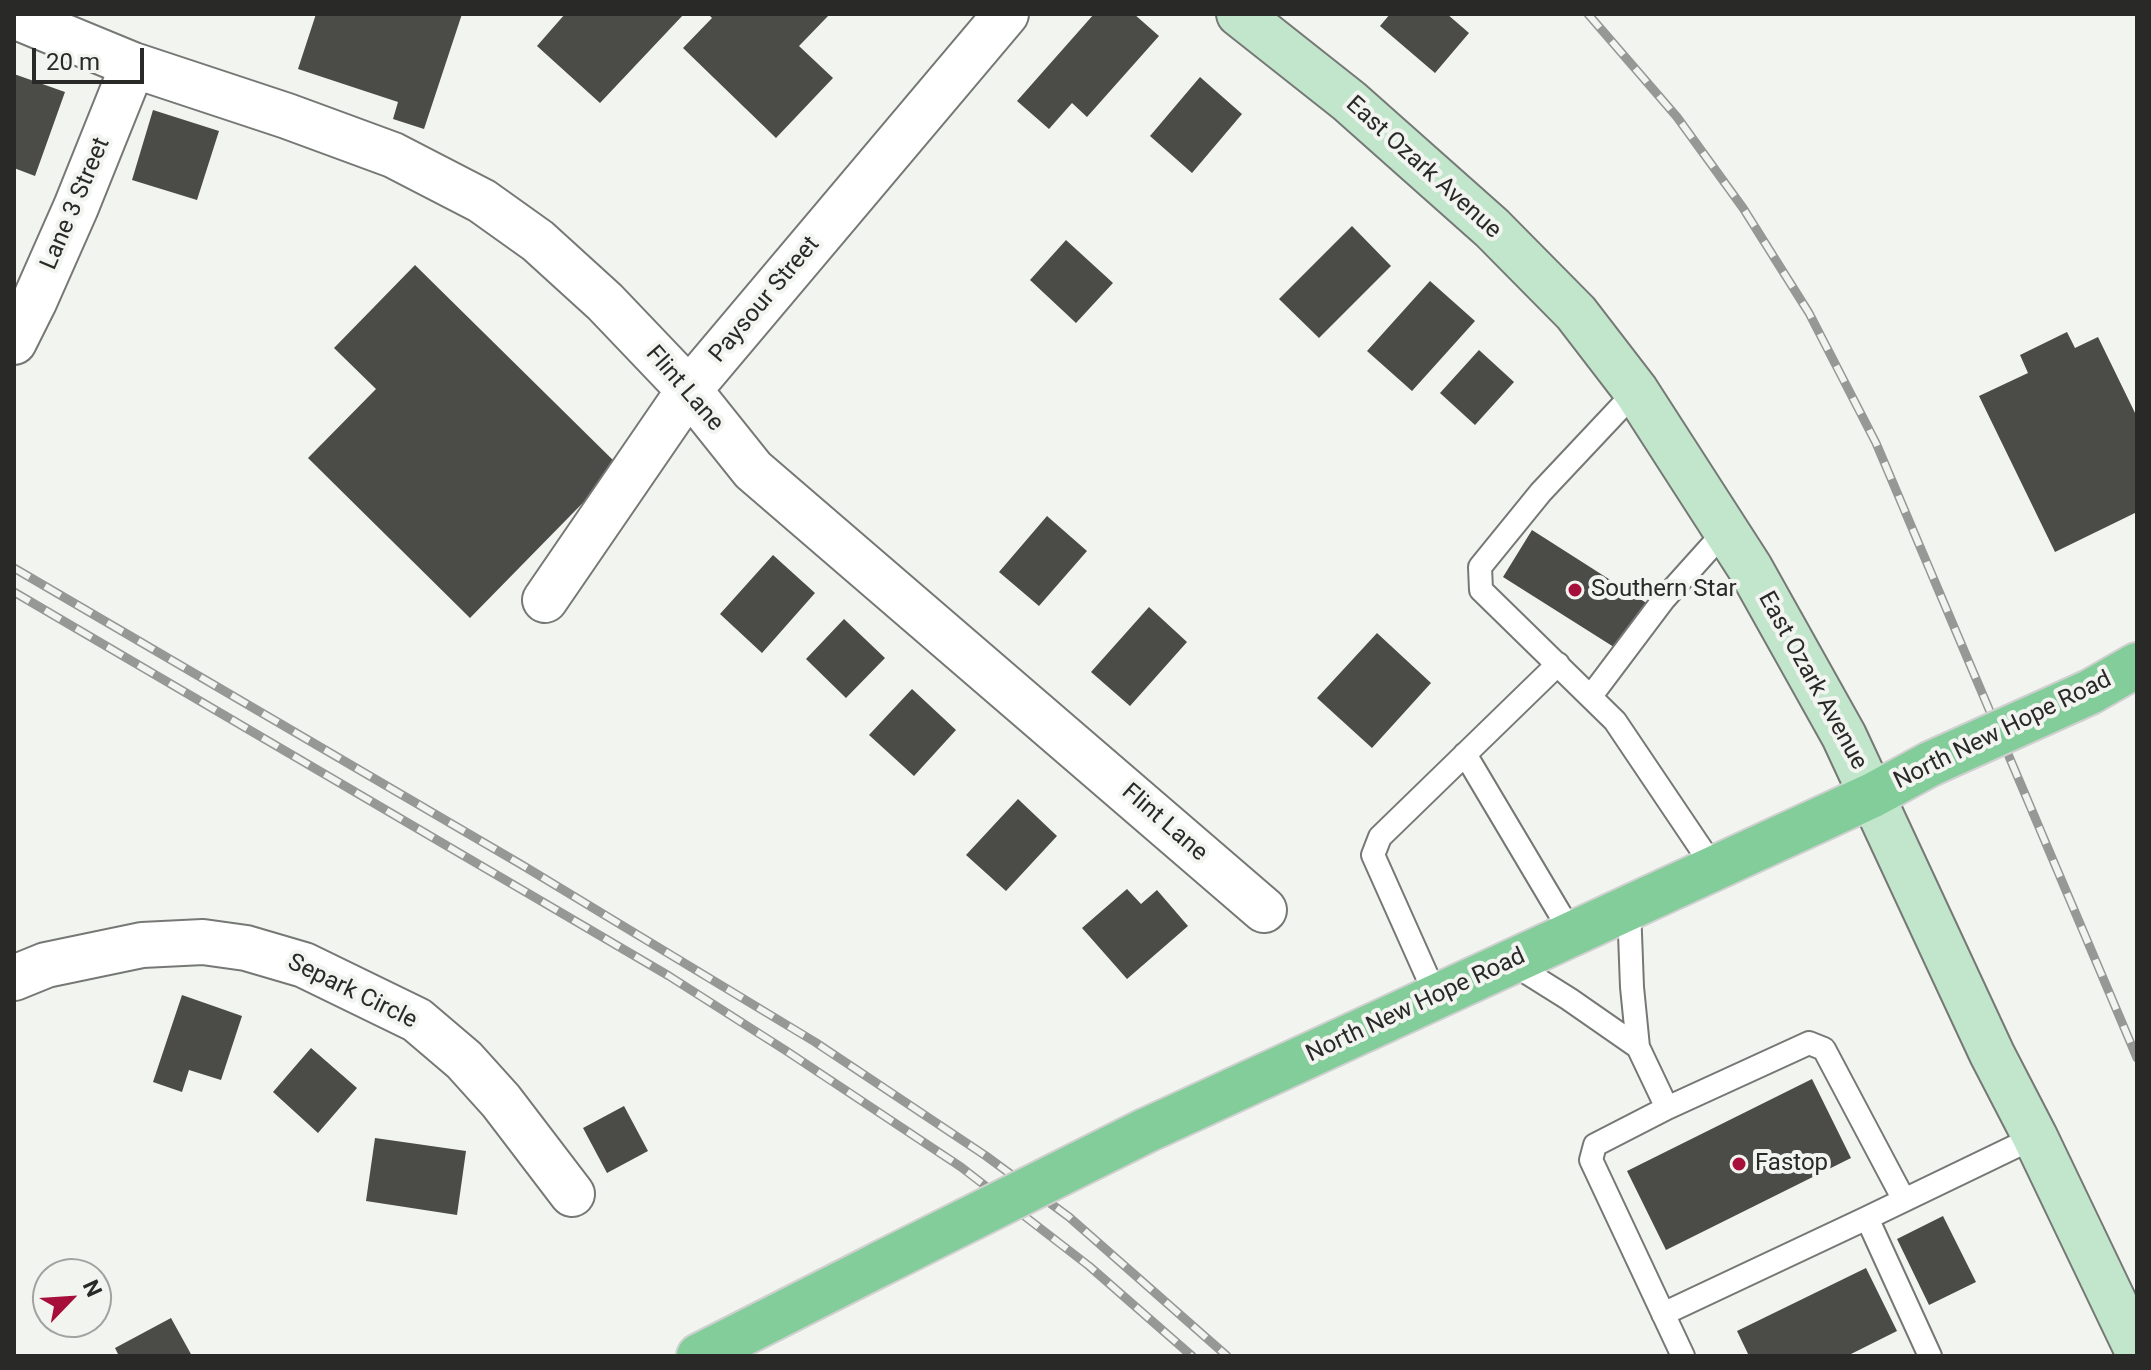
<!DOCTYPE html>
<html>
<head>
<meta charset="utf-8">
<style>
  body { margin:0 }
  #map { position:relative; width:2151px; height:1370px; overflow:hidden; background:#f2f4f0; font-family:Roboto,sans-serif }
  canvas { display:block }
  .frame { position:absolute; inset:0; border:16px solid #292928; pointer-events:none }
  .north { position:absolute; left:32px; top:1258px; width:80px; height:80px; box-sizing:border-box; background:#f2f4f0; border:2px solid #a2a3a0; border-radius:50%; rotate:65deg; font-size:22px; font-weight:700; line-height:32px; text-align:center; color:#292928 }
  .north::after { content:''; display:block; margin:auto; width:28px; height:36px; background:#a70f3b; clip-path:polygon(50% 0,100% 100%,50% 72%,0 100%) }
  .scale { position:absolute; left:32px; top:48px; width:112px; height:36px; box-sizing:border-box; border:4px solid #292928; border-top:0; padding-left:10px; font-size:24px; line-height:28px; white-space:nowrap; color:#292928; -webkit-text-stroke:6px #f2f4f0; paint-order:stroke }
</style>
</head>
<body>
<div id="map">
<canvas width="2151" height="1370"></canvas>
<div class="frame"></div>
<div class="north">N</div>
<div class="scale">20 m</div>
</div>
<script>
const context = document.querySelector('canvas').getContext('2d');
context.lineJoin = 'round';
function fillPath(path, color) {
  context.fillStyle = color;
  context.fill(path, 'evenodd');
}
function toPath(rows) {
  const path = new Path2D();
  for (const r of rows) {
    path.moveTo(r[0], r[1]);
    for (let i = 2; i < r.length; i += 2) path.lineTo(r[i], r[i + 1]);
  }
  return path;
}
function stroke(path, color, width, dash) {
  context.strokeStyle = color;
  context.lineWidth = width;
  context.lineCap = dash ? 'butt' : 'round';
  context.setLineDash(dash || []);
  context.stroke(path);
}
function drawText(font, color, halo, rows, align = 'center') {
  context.font = font + ' Roboto,sans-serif';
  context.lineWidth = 8;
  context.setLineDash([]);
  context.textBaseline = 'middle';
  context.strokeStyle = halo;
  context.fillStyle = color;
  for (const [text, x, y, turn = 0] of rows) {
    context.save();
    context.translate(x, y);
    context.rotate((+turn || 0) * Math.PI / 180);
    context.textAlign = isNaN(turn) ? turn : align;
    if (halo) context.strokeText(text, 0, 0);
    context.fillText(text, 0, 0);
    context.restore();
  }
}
fillPath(toPath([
  [316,14,462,14,424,129,393,119,398,102,298,69],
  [565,14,684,14,600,103,537,46],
  [708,14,830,14,799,46,833,78,776,138,683,48,712,18],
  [1094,14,1134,14,1159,36,1087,117,1072,103,1049,129,1017,101],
  [1390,14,1447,14,1469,33,1435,73,1380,26],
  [14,74,65,92,35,176,14,168],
  [1200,77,1242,114,1192,173,1150,136],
  [153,110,219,131,197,200,132,180],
  [1352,226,1391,266,1319,338,1279,299],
  [1066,240,1113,283,1076,323,1030,280],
  [415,265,619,466,470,618,308,458,376,389,334,348],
  [1430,281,1475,321,1412,391,1367,351],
  [2067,332,2075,348,2098,337,2137,417,2137,512,2055,552,1979,396,2028,373,2020,355],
  [1479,350,1514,382,1475,425,1440,393],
  [1047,516,1087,551,1039,606,999,572],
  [1532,530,1648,604,1617,649,1503,577],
  [773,555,815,593,762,653,720,614],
  [1149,607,1187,642,1130,706,1091,672],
  [844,619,885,658,846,698,806,659],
  [1377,633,1431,683,1372,748,1317,698],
  [912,689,956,730,914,776,869,735],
  [1018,799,1057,836,1006,891,966,855],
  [1127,889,1141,904,1157,890,1188,926,1127,979,1082,928],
  [182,995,242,1016,221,1080,189,1070,182,1092,153,1082],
  [311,1048,357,1088,318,1133,273,1092],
  [1812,1079,1851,1158,1666,1250,1627,1171],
  [624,1106,648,1151,607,1173,583,1128],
  [375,1138,466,1151,457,1215,366,1201],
  [1943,1216,1976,1282,1929,1305,1897,1239],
  [1866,1268,1897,1331,1847,1356,1749,1356,1737,1331],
  [171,1318,192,1356,119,1356,115,1348]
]), '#4b4b48');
const lane = toPath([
  [1636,391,1541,492,1480,567,1481,590,1615,721,1714,868],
  [1591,696,1664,599,1726,530],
  [1465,754,1572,934],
  [1629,907,1632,987,1638,1047,1667,1108,1595,1145,1591,1160,1683,1356],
  [1510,962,1569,999,1638,1047],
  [1436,996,1373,855,1380,837,1558,664],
  [1667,1108,1809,1043,1824,1049,1904,1200],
  [1867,1218,2035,1137],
  [1663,1314,1867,1218,1930,1356]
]);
const street = toPath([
  [14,16,133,65,287,116,393,155,482,201,538,241,605,302,689,390,753,470,1264,910],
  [14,342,34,302,76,207,133,65],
  [545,600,689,390,1006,14],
  [14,978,46,965,142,945,203,942,246,948,304,965,417,1020,464,1060,501,1101,572,1194]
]);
const secondary = toPath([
  [1239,14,1349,101,1492,228,1576,313,1636,391,1750,568,1844,736,1992,1054,2035,1137,2137,1350]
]);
const primary = toPath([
  [2090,692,2137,665],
  [1145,1131,1873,795,1930,764],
  [699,1356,882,1263]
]);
stroke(lane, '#767875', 26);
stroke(street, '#767875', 48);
stroke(secondary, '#767875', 48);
stroke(primary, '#d0d0d0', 48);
stroke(lane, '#fff', 22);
stroke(street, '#fff', 44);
stroke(secondary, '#c1e6cc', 44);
stroke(primary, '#83cd9a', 44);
const rail = toPath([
  [1588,14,1677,117,1743,208,1809,313,1876,443,2137,1058],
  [14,568,522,865,815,1042,986,1156,1069,1217,1227,1356],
  [14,592,669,976,788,1052,961,1167,1089,1266,1192,1356]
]);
stroke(rail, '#969895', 9);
stroke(rail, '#f2f4f0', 6, [18]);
const primaryBridge = toPath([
  [1930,764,2090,692],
  [882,1263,1145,1131]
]);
stroke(primaryBridge, '#d0d0d0', 48, []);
stroke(primaryBridge, '#83cd9a', 44);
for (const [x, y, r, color] of [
  [1575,590,8,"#a70f3b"],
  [1739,1164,8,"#a70f3b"]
]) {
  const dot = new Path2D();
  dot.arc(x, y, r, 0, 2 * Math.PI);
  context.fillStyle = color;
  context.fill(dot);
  stroke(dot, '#f2f4f0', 3);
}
drawText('24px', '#292928', '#f2f4f0', [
  ["East Ozark Avenue",1423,168,42],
  ["Lane 3 Street",76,204,-67],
  ["Paysour Street",765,300,-50],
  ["Flint Lane",684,389,49],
  ["East Ozark Avenue",1812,681,61],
  ["North New Hope Road",2003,731,-26],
  ["Flint Lane",1164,823,41],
  ["Separk Circle",352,992,26],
  ["North New Hope Road",1416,1006,-25]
]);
drawText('24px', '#292928', '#f2f4f0', [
  ["Southern Star",1591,590],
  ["Fastop",1755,1164]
], 'left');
</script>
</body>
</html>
